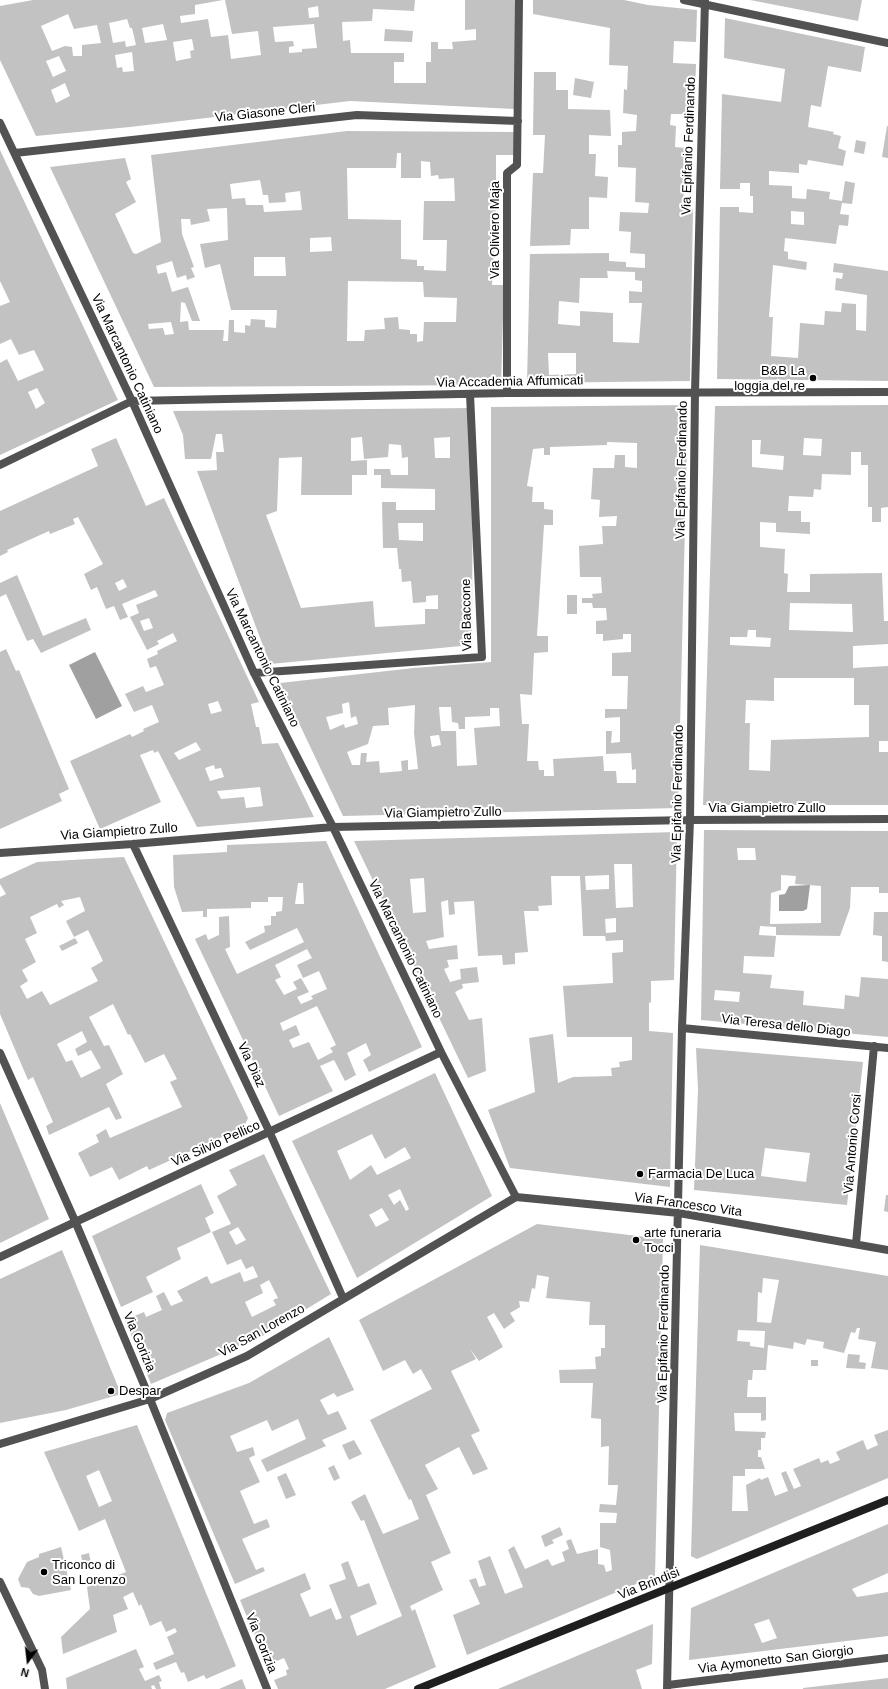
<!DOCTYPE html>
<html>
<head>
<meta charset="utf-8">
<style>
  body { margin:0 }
  #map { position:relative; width:888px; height:1689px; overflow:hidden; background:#fff; font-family:Helvetica,sans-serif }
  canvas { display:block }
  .north { position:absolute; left:8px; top:1641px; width:40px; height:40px; -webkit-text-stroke:3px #fff; paint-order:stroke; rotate:195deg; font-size:11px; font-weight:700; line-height:16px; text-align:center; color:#000 }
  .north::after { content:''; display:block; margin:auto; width:14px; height:18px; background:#000; clip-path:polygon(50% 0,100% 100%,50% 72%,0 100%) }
</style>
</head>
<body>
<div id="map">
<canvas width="888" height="1689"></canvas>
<div class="north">N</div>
</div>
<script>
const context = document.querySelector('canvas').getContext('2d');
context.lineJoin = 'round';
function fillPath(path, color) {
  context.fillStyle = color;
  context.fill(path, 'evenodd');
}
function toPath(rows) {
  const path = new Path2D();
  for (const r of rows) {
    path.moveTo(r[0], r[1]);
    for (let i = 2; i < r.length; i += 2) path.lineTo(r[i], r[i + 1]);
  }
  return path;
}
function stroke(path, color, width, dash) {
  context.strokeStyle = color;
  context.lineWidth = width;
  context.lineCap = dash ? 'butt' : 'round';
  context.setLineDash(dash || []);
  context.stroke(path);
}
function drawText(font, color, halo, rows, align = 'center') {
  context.font = font + ' Helvetica,sans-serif';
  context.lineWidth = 4;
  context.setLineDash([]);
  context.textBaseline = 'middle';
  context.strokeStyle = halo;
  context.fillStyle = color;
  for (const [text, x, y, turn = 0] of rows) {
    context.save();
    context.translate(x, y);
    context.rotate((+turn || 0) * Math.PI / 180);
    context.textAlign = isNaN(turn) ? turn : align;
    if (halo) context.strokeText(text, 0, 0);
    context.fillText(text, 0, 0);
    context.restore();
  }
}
fillPath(toPath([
  [95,652,122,706,96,719,69,665],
  [810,885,807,909,803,911,779,911,779,895,785,894,789,886]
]), '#a0a0a0');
fillPath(toPath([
  [33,0,223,0,195,5,195,14,180,16,181,23,208,19,211,37,228,35,231,59,261,55,258,31,232,34,225,0,415,0,414,11,373,9,372,21,342,22,343,41,350,40,351,53,404,53,404,62,394,62,394,83,426,83,426,62,431,62,431,42,438,42,438,49,453,49,452,42,476,40,476,29,465,30,465,0,516,0,515,109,350,101,130,127,36,136,0,60,0,6],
  [318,6,319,17,309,18,308,8],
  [68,14,74,29,97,25,101,43,82,45,82,56,73,56,72,47,65,46,52,51,41,26],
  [127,19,130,28,132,28,136,45,126,47,125,41,113,43,109,23],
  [163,24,167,40,145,43,142,28],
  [314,24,317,48,302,49,302,52,289,53,289,47,294,46,293,41,275,42,273,27],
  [192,39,194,50,190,51,191,58,176,61,173,42],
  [132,52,134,71,123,72,122,67,117,68,115,55],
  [59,56,66,71,53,77,46,61],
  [65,83,70,96,56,103,51,90],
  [533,0,624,0,648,5,697,10,696,42,674,41,673,63,696,64,694,114,671,114,670,125,676,126,675,147,686,148,683,207,693,209,690,381,527,383,530,254,609,253,609,261,626,262,626,267,645,268,645,254,630,253,631,232,619,231,620,212,648,213,649,203,635,202,636,168,618,167,618,145,622,145,622,132,636,131,637,115,623,113,624,89,627,90,628,66,609,65,610,28,533,14],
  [607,271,635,272,635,280,642,281,642,292,629,291,629,303,642,303,639,343,613,342,613,313,580,311,580,326,558,324,559,301,579,303,580,278,608,278],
  [548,353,576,353,576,374,549,375],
  [750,0,862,0,858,21],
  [725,18,865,47,861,72,828,66,821,107,811,105,808,127,834,132,833,134,841,136,838,148,846,151,843,166,808,160,807,165,799,164,799,173,769,171,769,185,792,186,792,198,806,199,807,189,830,192,829,199,842,201,845,181,855,183,852,204,842,203,840,214,849,215,848,226,839,225,836,244,785,238,784,251,788,252,788,259,807,262,806,270,773,265,769,317,773,317,771,356,798,358,800,323,824,325,825,311,841,312,842,303,856,304,856,330,866,331,867,295,835,290,836,278,842,279,843,273,833,272,834,263,888,271,888,381,717,379,720,207,739,207,739,212,753,213,753,196,750,196,750,183,740,183,740,189,720,189,722,94,781,102,785,69,724,58],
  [791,211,804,212,804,225,791,224],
  [385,29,413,31,412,42,384,41],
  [534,72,556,72,556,90,568,90,568,109,610,110,611,136,589,135,589,154,596,154,595,176,608,177,607,198,589,197,589,229,571,229,570,245,530,246,533,173,543,173,545,135,533,135],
  [575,78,594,82,591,98,573,95],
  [887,126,888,126,888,158,882,157],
  [347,131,515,132,515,155,496,155,496,216,492,285,504,285,501,385,154,387,50,167,125,158,131,179,126,182,136,202,115,214,133,253,136,254,161,242,151,155],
  [397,153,401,153,401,178,421,178,421,161,430,162,431,176,438,175,439,179,454,178,455,201,424,201,423,240,447,240,446,271,424,270,424,266,417,266,417,260,401,259,401,220,348,219,347,168,396,168],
  [260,180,263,195,268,195,269,203,286,202,285,193,300,191,302,210,264,212,263,205,246,205,245,198,232,199,230,184],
  [227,208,228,240,200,244,205,268,220,264,231,310,277,310,276,328,265,327,265,320,251,319,250,326,245,325,245,333,234,332,234,320,229,320,228,341,223,341,224,330,189,330,188,321,180,322,181,302,185,303,192,321,200,321,188,287,172,292,166,272,158,274,156,266,172,261,177,278,186,275,187,280,195,277,191,268,194,267,182,234,181,219,190,219,191,225,210,221,207,209],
  [331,237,332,251,310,252,310,238],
  [254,257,285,257,286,276,254,276],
  [348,281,423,282,424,297,457,298,456,322,424,322,423,341,417,342,417,334,410,334,410,330,399,329,398,317,384,318,385,329,365,330,364,341,347,341],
  [171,322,174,334,165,335,163,328,149,329,148,324],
  [856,140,866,142,864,154,854,152],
  [0,150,118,400,0,455,0,363,7,359,18,381,44,370,34,350,19,355,11,339,0,344,0,306,10,302,0,281],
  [37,388,45,403,36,409,28,392],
  [688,405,678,808,343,816,280,683,414,668,491,662,491,407],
  [607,442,637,443,637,468,625,467,625,455,615,455,614,468,593,468,591,499,600,500,599,517,617,516,616,526,602,526,603,544,579,546,580,577,601,577,602,593,592,594,593,598,582,598,582,603,592,603,593,608,606,608,607,620,596,621,596,634,603,634,603,641,623,639,623,634,631,634,631,652,612,653,612,676,628,676,627,709,605,709,605,718,620,717,620,742,611,743,612,731,606,731,606,754,631,753,632,770,636,769,636,783,617,783,616,771,604,771,603,756,553,759,554,776,544,776,544,770,539,770,538,761,527,761,529,724,522,724,520,694,532,695,534,653,548,652,548,636,537,636,544,525,553,525,553,510,544,509,544,502,532,502,533,487,527,486,533,449,544,448,544,455,550,455,550,447,607,445],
  [349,702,351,718,356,716,358,724,345,728,344,724,330,730,326,717,343,713,342,704],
  [415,705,414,733,418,769,408,770,408,760,401,761,402,771,380,773,379,761,366,762,367,753,361,753,360,765,352,765,347,752,368,744,373,726,389,725,388,708],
  [439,707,451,707,452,722,458,723,459,729,465,729,465,717,490,716,490,708,499,708,500,726,474,728,477,765,457,766,456,731,441,731],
  [439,735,441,745,432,747,430,736],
  [888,405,888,507,881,508,881,522,872,522,872,507,868,507,868,465,861,465,861,452,851,452,851,475,822,474,821,490,814,489,813,497,789,496,788,511,801,511,801,522,810,522,810,534,776,532,776,523,760,522,760,547,785,549,784,573,788,574,787,592,810,592,810,574,882,573,884,621,888,621,888,644,853,646,853,668,888,666,888,741,879,741,879,752,888,752,888,805,703,805,715,406],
  [804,438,822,439,821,456,803,455],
  [752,440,761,440,760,454,784,456,783,470,752,467],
  [790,603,852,604,853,632,789,630],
  [748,630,756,630,756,637,771,638,770,647,730,645,730,637,747,637],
  [774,678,854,678,854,705,869,705,869,737,771,740,770,771,749,770,750,723,745,723,746,700,774,701],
  [473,408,472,645,270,664,197,471,217,470,216,452,224,452,222,434,216,434,211,459,185,459,183,435,173,411],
  [362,437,364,459,388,457,389,444,401,445,402,458,408,457,408,475,391,475,390,469,374,469,374,475,381,475,381,488,435,489,435,510,396,510,396,502,382,502,383,548,397,548,399,569,401,569,402,582,411,581,413,603,426,602,426,596,438,595,438,609,425,609,425,624,375,627,373,601,301,608,266,515,277,511,279,458,302,457,301,495,352,495,352,475,367,475,367,460,351,461,351,438],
  [450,437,450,458,435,458,434,438],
  [398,523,423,523,423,541,399,540],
  [116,438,146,506,164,498,259,702,251,704,256,727,259,727,262,744,278,743,314,817,197,827,158,751,154,753,153,750,140,755,161,802,100,829,70,761,130,734,132,737,144,731,143,729,159,722,152,705,134,712,125,694,143,686,146,692,164,685,156,666,150,668,147,659,158,654,157,651,177,641,173,633,157,641,159,644,147,650,130,617,139,613,136,605,158,596,155,590,122,604,128,617,120,620,114,606,106,609,97,587,91,590,84,574,103,564,78,517,73,519,75,524,50,534,49,531,7,550,8,552,0,556,0,511,98,466,91,449],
  [123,579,127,587,119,591,115,583],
  [149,618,153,628,144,631,140,621],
  [218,701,222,711,211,714,208,704],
  [196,742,201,750,179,760,174,753],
  [214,765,215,769,221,768,224,777,210,781,205,768],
  [260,787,263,806,246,808,244,797,221,799,217,791],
  [17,575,43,636,86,618,91,630,41,653,33,639,27,641,6,594,0,597,0,583],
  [567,595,577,595,577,614,567,614],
  [6,649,16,671,19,670,69,789,59,794,62,801,0,829,0,652],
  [704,830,888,831,888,893,879,893,879,887,851,887,850,908,840,936,776,935,776,927,760,926,759,935,776,936,774,957,744,956,743,973,772,975,770,988,804,991,803,1005,844,1009,845,995,859,997,861,977,888,979,888,1037,701,1020],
  [737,848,755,848,756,860,738,860],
  [781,875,796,876,795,884,821,886,821,923,770,924,771,893,781,890],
  [715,990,740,992,739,1002,714,1000],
  [677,832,674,980,651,981,651,1002,649,1003,649,1031,673,1033,670,1187,510,1168,488,1110,535,1092,529,1038,553,1034,558,1083,573,1077,612,1076,611,1068,620,1067,619,1062,632,1060,632,1037,567,1037,563,986,613,983,612,953,623,952,623,940,606,941,605,936,583,936,580,876,551,876,552,905,538,906,539,911,524,911,528,952,515,953,515,964,503,965,502,955,478,956,474,901,454,902,455,914,449,915,448,900,441,902,444,937,426,941,429,949,457,945,458,959,447,960,449,967,444,969,450,982,461,979,460,969,477,967,479,982,462,984,463,988,455,992,469,1020,482,1018,486,1071,468,1078,354,841],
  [614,864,632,864,633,907,616,908],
  [609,875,609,889,586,890,585,876],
  [424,878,426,912,413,913,410,879],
  [616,918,616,932,606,933,605,919],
  [326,841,422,1047,369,1072,363,1060,371,1055,366,1043,347,1053,356,1075,345,1081,334,1060,320,1066,333,1091,279,1116,195,939,206,934,208,940,219,935,219,917,229,916,230,947,225,949,237,974,304,942,297,928,250,950,245,942,265,932,264,926,271,925,271,916,276,916,276,912,282,911,283,897,268,897,268,902,251,902,251,908,207,909,207,917,203,917,203,911,182,912,174,887,173,855,227,852,227,845],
  [298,883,303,883,304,904,295,904],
  [307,949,312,958,297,965,303,978,319,971,327,989,311,996,313,999,301,1004,297,997,309,992,301,978,293,982,297,989,284,995,275,980,281,977,275,965],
  [317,1006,336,1045,330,1048,333,1052,318,1060,309,1042,293,1048,289,1040,300,1035,296,1025,283,1031,280,1023],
  [124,857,248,1118,244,1127,149,1170,147,1166,119,1180,112,1167,90,1177,78,1153,99,1142,96,1135,106,1129,110,1138,182,1107,170,1082,177,1079,164,1054,145,1063,130,1034,128,1035,113,1004,89,1017,104,1046,109,1045,123,1074,106,1084,122,1118,116,1120,109,1107,49,1135,46,1126,53,1122,33,1077,28,1080,0,1014,0,897,6,894,0,884,0,879,37,862],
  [80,897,85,911,66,921,74,937,88,930,103,961,91,968,98,981,50,1005,42,991,27,999,20,986,28,981,22,970,36,962,25,939,37,933,30,917,57,904,59,908,64,905,61,901],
  [82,1031,87,1042,75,1049,78,1056,91,1050,101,1068,81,1078,72,1060,66,1062,57,1044],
  [874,912,888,912,888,962,882,961,882,936,873,935],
  [75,938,78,943,62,951,59,946],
  [696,1048,863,1062,847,1205,694,1190,698,1090],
  [765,1148,810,1153,806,1182,761,1176],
  [435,1073,492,1196,357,1278,292,1141],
  [372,1134,385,1159,405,1147,411,1158,377,1175,371,1165,350,1180,337,1151],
  [400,1189,409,1209,406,1211,400,1200,394,1205,388,1195],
  [382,1208,389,1220,376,1227,369,1215],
  [0,1103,49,1219,0,1243],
  [264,1154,331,1294,261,1337,151,1384,125,1320,144,1312,146,1317,162,1310,156,1296,164,1292,171,1306,183,1301,177,1291,207,1276,211,1284,240,1272,244,1282,258,1277,253,1266,246,1269,241,1259,227,1265,212,1232,231,1224,217,1196,237,1185,229,1170],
  [238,1227,246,1240,236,1245,229,1232],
  [269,1280,278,1298,273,1300,276,1305,252,1317,245,1302,263,1293,260,1285],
  [201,1184,214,1213,205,1218,211,1232,177,1248,181,1259,146,1277,153,1292,121,1307,92,1236],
  [886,1195,888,1195,888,1212,884,1211],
  [537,1224,663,1239,655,1576,467,1655,453,1615,480,1604,469,1580,476,1578,479,1587,486,1585,478,1561,490,1556,505,1594,523,1587,508,1550,514,1546,525,1569,548,1559,552,1566,565,1561,562,1552,569,1549,566,1541,571,1539,577,1554,598,1549,598,1564,604,1565,606,1572,612,1570,610,1550,600,1547,600,1523,616,1523,617,1513,599,1512,600,1504,616,1505,618,1485,608,1485,609,1446,601,1447,601,1419,591,1418,593,1383,560,1383,559,1370,596,1369,595,1357,601,1356,601,1348,605,1348,605,1325,589,1325,590,1302,546,1298,549,1277,537,1275,535,1289,532,1288,529,1302,519,1301,520,1307,510,1313,515,1321,504,1329,494,1313,487,1317,503,1347,479,1361,470,1349,476,1359,451,1371,480,1431,471,1435,488,1469,473,1475,459,1447,425,1465,438,1489,426,1495,451,1553,431,1562,443,1590,410,1606,412,1611,415,1609,436,1667,385,1689,278,1689,274,1680,287,1675,286,1670,289,1669,284,1658,267,1665,240,1600,305,1573,311,1589,300,1594,310,1617,331,1608,336,1620,342,1618,329,1585,346,1579,341,1564,348,1561,358,1587,369,1583,377,1604,350,1616,357,1636,402,1616,364,1520,361,1521,351,1502,365,1494,383,1534,419,1519,411,1499,409,1500,370,1420,432,1389,421,1369,413,1374,405,1360,383,1371,359,1320],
  [700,1245,888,1276,888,1370,871,1368,876,1342,858,1339,860,1328,857,1328,855,1333,851,1332,844,1353,823,1348,824,1342,807,1339,805,1345,794,1342,793,1349,768,1345,766,1370,753,1370,752,1380,748,1380,747,1397,766,1397,766,1420,761,1421,761,1413,734,1413,735,1431,766,1432,765,1438,761,1438,761,1450,758,1450,758,1457,761,1457,765,1469,745,1469,745,1476,733,1476,732,1511,748,1511,746,1485,760,1478,761,1480,768,1477,775,1496,788,1491,781,1473,786,1471,794,1489,801,1486,793,1469,819,1458,821,1463,828,1460,830,1464,840,1460,836,1452,863,1440,867,1450,878,1445,874,1435,888,1430,888,1478,697,1559,691,1556],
  [763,1278,779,1280,771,1323,757,1322,758,1292,762,1293],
  [738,1330,765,1331,764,1348,750,1346,750,1342,737,1341],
  [62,1250,121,1394,66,1410,0,1423,0,1279],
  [329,1337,354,1390,337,1397,334,1393,320,1400,328,1415,338,1411,347,1429,322,1440,326,1446,267,1472,261,1460,306,1439,298,1419,272,1431,267,1420,230,1436,237,1452,253,1447,255,1455,249,1458,260,1482,240,1491,254,1524,267,1519,270,1527,242,1539,256,1570,263,1567,265,1571,235,1584,165,1420,167,1413,249,1383],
  [848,1354,860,1355,859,1362,866,1363,865,1369,846,1368],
  [811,1360,818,1360,818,1366,811,1366],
  [137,1425,236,1666,206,1679,204,1675,188,1682,184,1672,181,1673,176,1662,156,1670,153,1663,174,1654,167,1637,177,1632,175,1628,166,1632,161,1621,150,1626,141,1604,139,1606,133,1592,123,1597,128,1609,113,1615,117,1632,63,1654,61,1637,90,1609,87,1587,126,1572,105,1519,79,1531,44,1452],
  [99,1470,112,1501,99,1507,86,1476],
  [354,1440,362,1454,349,1460,342,1445],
  [334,1465,340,1478,334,1481,328,1468],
  [286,1473,296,1495,286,1499,277,1477],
  [888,1524,888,1573,852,1589,857,1597,888,1592,888,1636,689,1660,691,1608],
  [769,1619,777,1638,762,1643,754,1624],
  [560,1527,563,1535,552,1540,554,1543,545,1547,541,1536],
  [61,1547,71,1590,39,1596,33,1594,29,1588,21,1587,18,1579,27,1562,39,1557,39,1554],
  [89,1553,91,1563,83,1565,81,1555],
  [653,1624,652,1664,636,1670,642,1689,498,1689],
  [136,1649,144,1667,139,1669,145,1681,159,1675,162,1681,159,1682,161,1689,156,1689,154,1685,151,1686,152,1689,67,1689,66,1678],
  [888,1678,888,1689,803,1689,803,1688],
  [242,1679,246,1689,219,1689]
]), '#c2c2c2');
stroke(toPath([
  [684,0,888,43],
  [0,123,132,401,254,673,333,827,441,1052,516,1197],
  [15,153,357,115,518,121],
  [507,393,507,173,517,165,519,0],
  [0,465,132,401,507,393,888,392],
  [254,673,482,657,470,394],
  [133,844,270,1133,343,1298],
  [0,853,133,844,333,827,690,820,888,819],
  [682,1028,888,1048],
  [0,1053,75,1221,150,1399,267,1689],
  [516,1197,679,1213,888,1250],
  [856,1244,874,1046],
  [0,1257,441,1052],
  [0,1444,150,1399,247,1356,516,1197],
  [0,1582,42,1670,45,1689],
  [668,1685,888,1658],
  [667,1689,682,1028,690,820,695,392,705,0]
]), '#525252', 8);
stroke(toPath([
  [418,1689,888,1500]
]), '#1f1f1f', 8);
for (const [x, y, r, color] of [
  [813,378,4,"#000"],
  [640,1174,4,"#000"],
  [636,1240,4,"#000"],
  [111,1391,4,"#000"],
  [44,1572,4,"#000"]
]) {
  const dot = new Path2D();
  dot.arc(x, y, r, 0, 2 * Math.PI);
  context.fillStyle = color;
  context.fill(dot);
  stroke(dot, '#fff', 1.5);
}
drawText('13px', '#000', '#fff', [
  ["Via Giasone Cleri",265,113,-6],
  ["Via Epifanio Ferdinando",689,146,-88],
  ["Via Oliviero Maja",495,230,-90],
  ["Via Marcantonio Catiniano",127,364,65],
  ["Via Accademia Affumicati",510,382,-1],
  ["Via Epifanio Ferdinando",682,470,-89],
  ["Via Baccone",467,615,-91],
  ["Via Marcantonio Catiniano",262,658,64],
  ["Via Epifanio Ferdinando",678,794,-89],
  ["Via Giampietro Zullo",767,808],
  ["Via Giampietro Zullo",443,813,-1],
  ["Via Giampietro Zullo",119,832,-4],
  ["Via Marcantonio Catiniano",405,949,64],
  ["Via Teresa dello Diago",786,1026,6],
  ["Via Diaz",251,1065,65],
  ["Via Silvio Pellico",216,1144,-24],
  ["Via Antonio Corsi",853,1144,-85],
  ["Via Francesco Vita",688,1205,8],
  ["Via San Lorenzo",262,1331,-29],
  ["Via Epifanio Ferdinando",664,1334,-89],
  ["Via Gorizia",139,1342,67],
  ["Via Brindisi",649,1584,-22],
  ["Via Gorizia",261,1643,68],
  ["Via Aymonetto San Giorgio",776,1660,-7]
]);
drawText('13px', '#000', '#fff', [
  ["B&B La",805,371,"right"],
  ["loggia del re",805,386,"right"],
  ["Farmacia De Luca",648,1174],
  ["arte funeraria",644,1233],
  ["Tocci",644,1248],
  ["Despar",119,1391],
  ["Triconco di",52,1565],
  ["San Lorenzo",52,1580]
], 'left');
</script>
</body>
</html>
